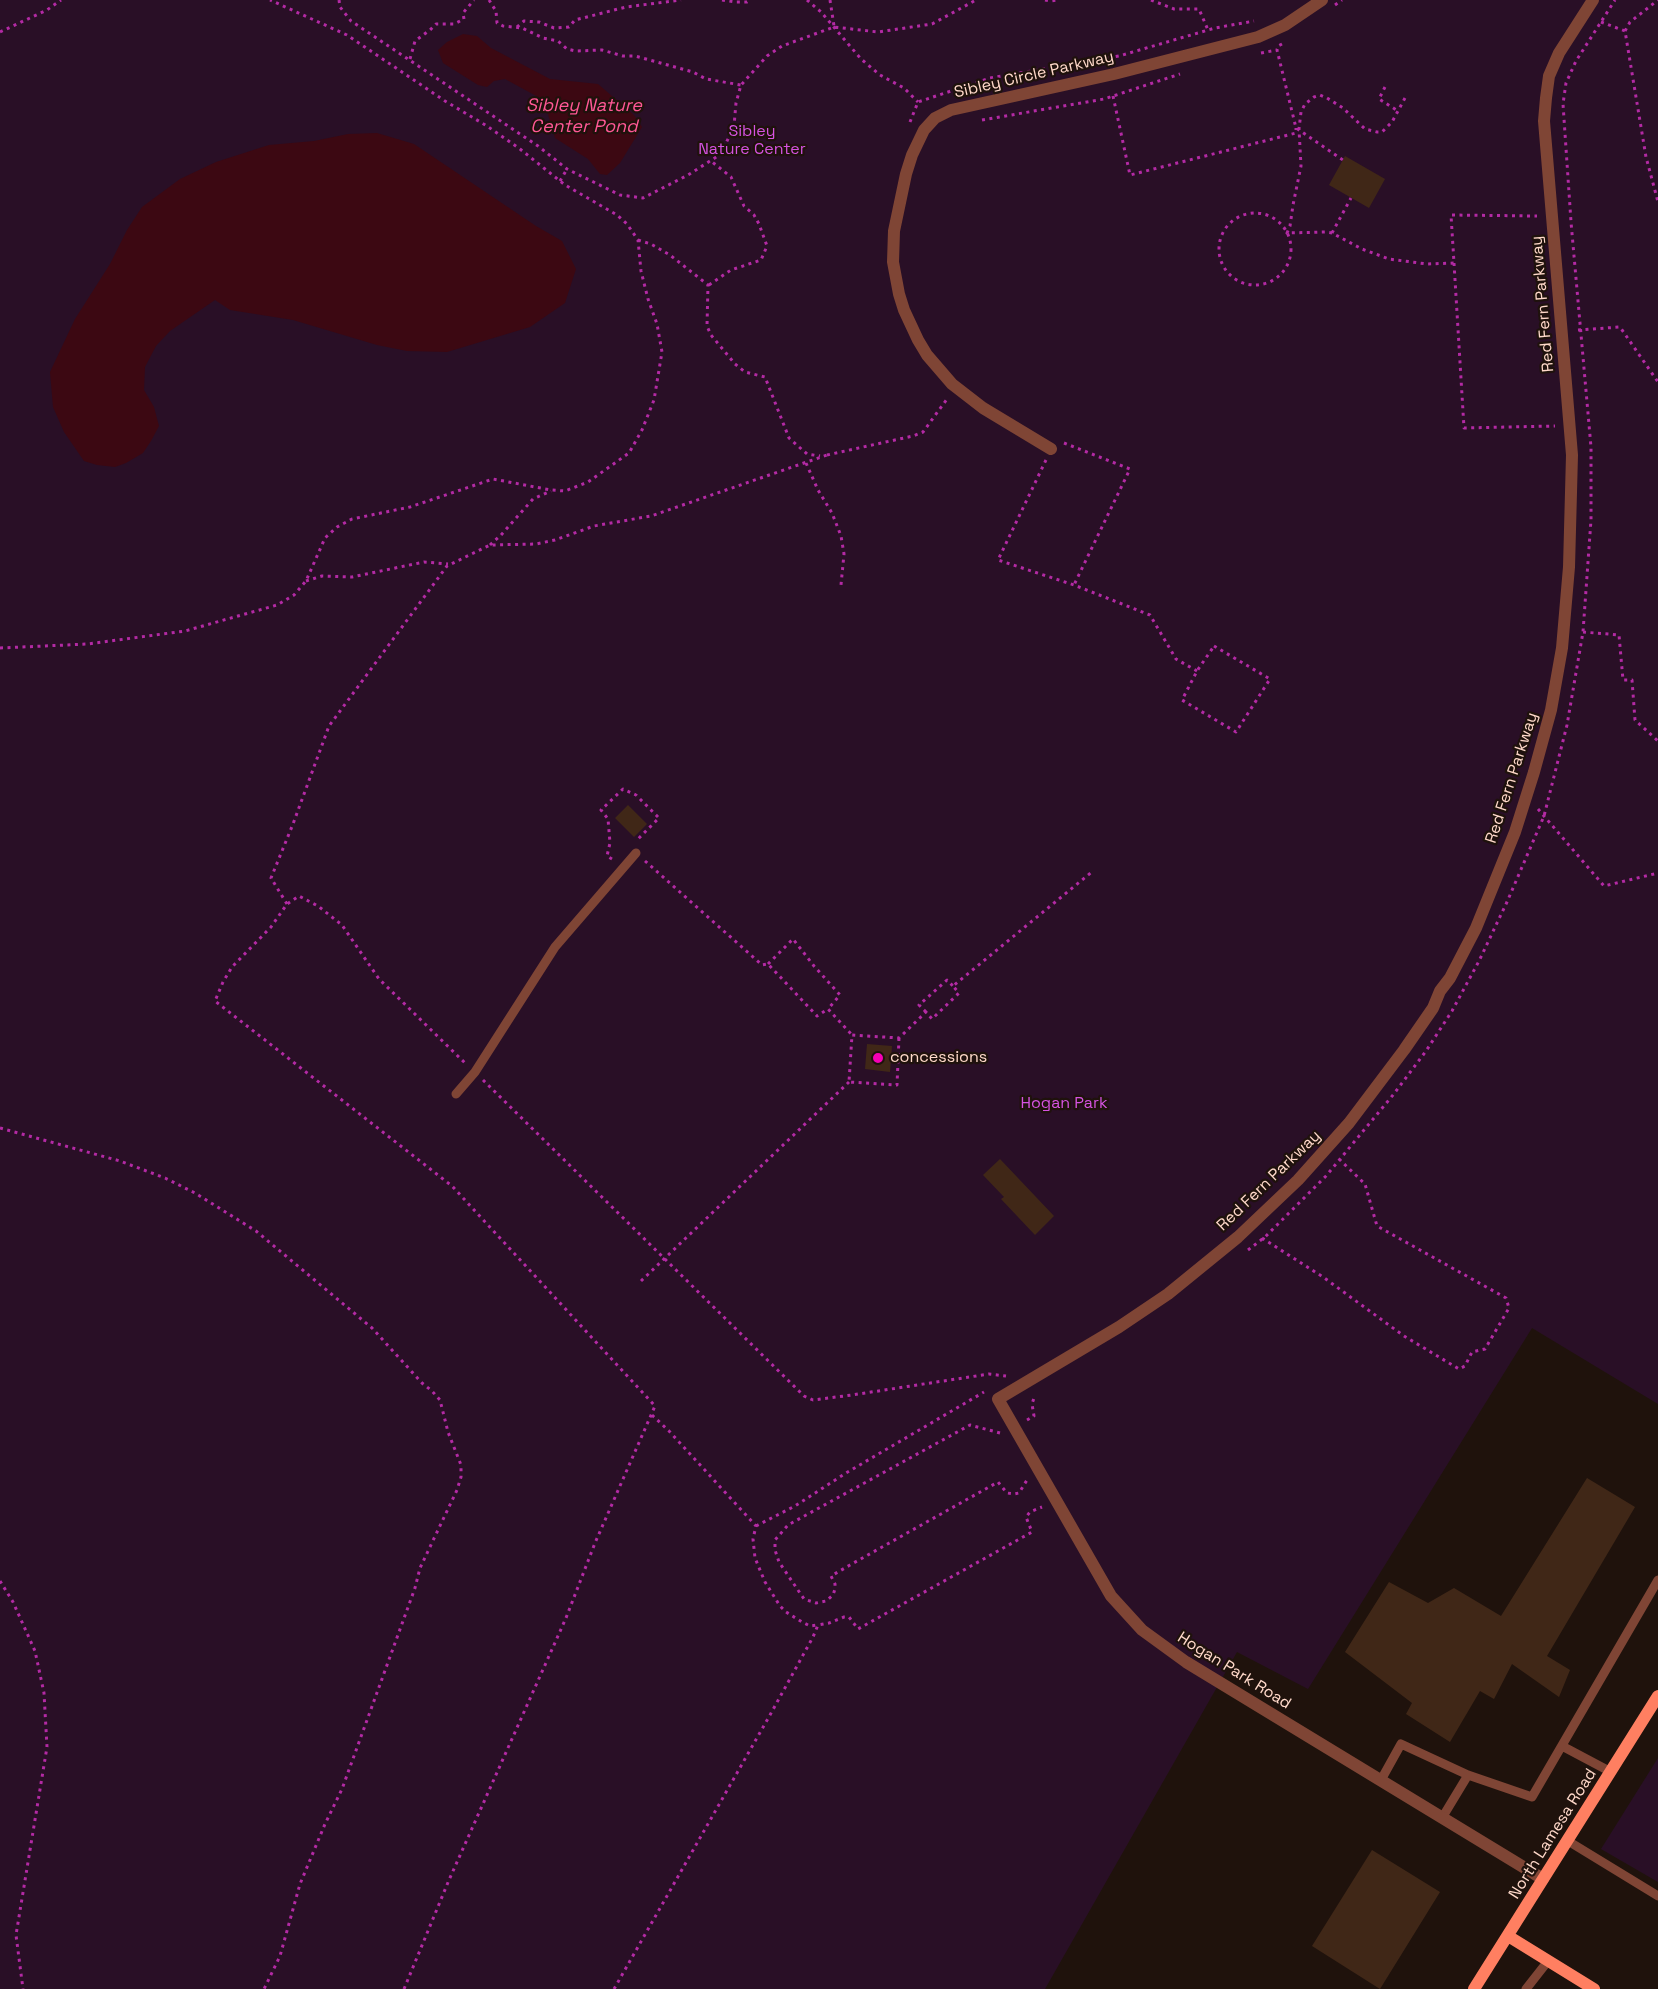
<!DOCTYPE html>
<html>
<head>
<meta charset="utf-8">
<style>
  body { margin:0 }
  canvas { display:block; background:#1f120c }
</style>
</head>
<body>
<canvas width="1658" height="1989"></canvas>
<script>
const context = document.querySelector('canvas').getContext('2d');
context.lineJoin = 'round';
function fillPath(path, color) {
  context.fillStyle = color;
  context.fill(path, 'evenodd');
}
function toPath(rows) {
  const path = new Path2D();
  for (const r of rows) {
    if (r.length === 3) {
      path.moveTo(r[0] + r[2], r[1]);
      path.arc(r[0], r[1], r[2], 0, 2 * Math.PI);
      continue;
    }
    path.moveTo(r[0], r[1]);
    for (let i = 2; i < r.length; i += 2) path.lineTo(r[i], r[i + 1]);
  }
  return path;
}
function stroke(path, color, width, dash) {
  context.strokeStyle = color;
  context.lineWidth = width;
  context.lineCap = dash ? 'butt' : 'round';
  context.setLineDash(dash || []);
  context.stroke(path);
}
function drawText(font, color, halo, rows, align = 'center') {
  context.font = font + ' "Space Grotesk",sans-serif';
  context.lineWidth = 4.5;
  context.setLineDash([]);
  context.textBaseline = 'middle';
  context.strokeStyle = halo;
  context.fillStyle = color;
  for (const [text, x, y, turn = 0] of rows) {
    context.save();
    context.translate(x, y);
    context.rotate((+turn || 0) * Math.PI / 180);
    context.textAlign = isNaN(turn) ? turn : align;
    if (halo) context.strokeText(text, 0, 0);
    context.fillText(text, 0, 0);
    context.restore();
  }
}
fillPath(toPath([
  [0,0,1658,0,1658,1404,1532,1328,1308,1689,1237,1652,1045,1989,0,1989],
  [1658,1758,1658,1882,1601,1849]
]), '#290f26');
fillPath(toPath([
  [463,34,477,36,491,48,550,79,598,84,634,115,642,127,620,163,607,175,600,174,588,159,555,138,548,114,540,98,505,79,494,81,487,87,478,85,443,63,438,50,447,42],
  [377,133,414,144,536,226,562,241,576,269,565,303,530,327,447,352,407,351,377,345,293,320,230,310,215,300,170,331,156,346,145,367,144,390,154,407,159,426,151,441,143,453,126,463,115,467,97,465,84,461,64,432,53,407,50,372,75,319,110,264,127,230,142,207,180,179,216,162,269,145,314,141,348,134]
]), '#3c0812');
fillPath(toPath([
  [1345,156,1385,179,1369,208,1329,185],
  [628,805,647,824,634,837,615,818],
  [867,1044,892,1046,890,1072,865,1069],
  [1000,1159,1054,1216,1035,1235,1001,1199,1004,1197,983,1175],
  [1587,1478,1635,1507,1547,1656,1570,1670,1559,1697,1512,1664,1494,1699,1480,1691,1450,1742,1406,1714,1412,1703,1345,1652,1389,1582,1428,1603,1454,1588,1501,1616],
  [1372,1850,1440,1892,1380,1989,1312,1946]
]), '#402717');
stroke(toPath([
  [339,0,340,7,351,21,538,146,567,169,620,195,643,198,688,175,721,154,734,126,736,103,741,85,767,56,782,46,834,27,878,32,932,24,976,0],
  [489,0,496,11,497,23,503,26,522,28,543,38,558,41,567,49,576,51,602,50,623,56,635,56,693,72,706,79,741,85],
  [722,0,735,2,747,2,750,0],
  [807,0,821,12,861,59,880,75,904,88,918,102],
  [830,0,834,26],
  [1045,0,1050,1,1058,0],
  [1151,0,1174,9,1199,9,1208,30],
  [1335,5,1342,0],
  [1601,22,1625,31,1646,157,1658,202],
  [517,27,524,21,539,22,554,28,569,27,575,20,626,7,681,0],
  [1625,31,1630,22,1658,0],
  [0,32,47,10,61,0],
  [1282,44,1278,46,1277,50,1296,128,1343,160],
  [1261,53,1277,50],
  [410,59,415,41,430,30,436,24,454,24,464,19,463,13,474,0],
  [1385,87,1379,99,1398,111],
  [1113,96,1130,175,1296,133,1296,128],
  [1405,98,1392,122,1382,132,1377,132,1365,129,1343,108,1327,98,1320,95,1314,97,1305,104,1301,112,1299,129,1301,166,1293,205,1290,226,1287,233,1325,232,1332,233,1362,249,1389,259,1427,264,1454,263,1451,215,1537,216],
  [982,120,1104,99,1180,74],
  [910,122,918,102,990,78,1119,56,1215,28,1254,21],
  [560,181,567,169],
  [1255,249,36],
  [1332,233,1351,198],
  [638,240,651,244,670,255,708,285,707,326,711,335,735,364,745,372,765,377,789,438,807,454,820,456],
  [1454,263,1464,428,1555,426],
  [709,285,731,270,761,260,767,246,759,224,754,215,744,206,731,177,711,161],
  [1578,330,1620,327,1658,382],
  [1064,443,1130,469,1074,585],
  [827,455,913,436,923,432,947,399],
  [1046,460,998,560,1074,585,1150,615,1176,659,1197,671],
  [806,463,818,490,832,513,841,536,844,554,841,585],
  [490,545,501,535,533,499,551,491],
  [306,581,322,576,352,577,424,562,448,564],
  [1583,632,1619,635,1623,680,1632,680,1635,720,1658,741],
  [1214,646,1270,679,1236,732,1182,700,1197,671,1214,646],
  [0,648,88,644,185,631,277,605,294,595,306,581,325,538,337,527,352,519,410,507,493,479,551,490,565,491,588,482,629,453,642,430,654,400,662,352,657,324,648,299,641,271,638,240,627,224,617,215,565,185,520,149,487,126,445,101,347,35,270,0],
  [1538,809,1604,886,1658,873],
  [612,859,607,856,610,843,608,819,601,810,623,789,636,795,659,818,637,840],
  [645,861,762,965,768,964,817,1016,828,1009,852,1035],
  [287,904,271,878,293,824,329,726,447,566,490,545,536,544,555,540,594,526,651,516,827,455],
  [768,964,793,939,814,966,840,995,828,1009],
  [926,1012,919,1005,947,980,953,986],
  [899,1038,897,1085,849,1082,852,1035,899,1038,926,1012,932,1019,959,993,953,986,1093,871],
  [483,1080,804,1396,813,1400,852,1395,989,1374,1006,1376],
  [0,1128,120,1161,165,1178,195,1193,256,1231,372,1328,422,1383,432,1391,440,1400,448,1432,461,1465,461,1477,457,1490,420,1568,415,1588,342,1789,325,1824,300,1884,280,1956,264,1989],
  [1262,1238,1323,1277,1404,1336,1459,1369,1465,1366,1472,1352,1485,1349,1509,1308,1506,1298,1377,1226,1365,1184,1340,1160],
  [1248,1250,1265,1237,1326,1176,1393,1095,1426,1051,1452,1011,1479,961,1507,902,1544,816,1567,725,1583,632,1591,520,1591,447,1571,222,1563,104,1566,83,1576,61,1615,0],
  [641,1281,849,1082],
  [652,1415,669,1431,756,1526,753,1539,755,1558,765,1582,780,1606,786,1612,802,1622,810,1626,818,1625],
  [1027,1420,1034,1416,1032,1404,1035,1395],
  [1000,1433,970,1425,788,1525,775,1540,775,1550,779,1562,804,1599,816,1603,826,1601,833,1595,835,1589,835,1584,831,1576,850,1565,998,1482,1007,1493,1014,1494,1019,1493,1027,1480],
  [756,1526,795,1506,846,1473,984,1392],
  [0,1581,13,1602,35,1651,44,1693,47,1747,16,1935,23,1989],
  [404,1989,449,1880,566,1618,595,1543,655,1406,452,1186,215,1001,223,982,232,967,271,927,287,904,299,896,318,906,342,925,379,979,465,1063],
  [614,1989,770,1715,813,1637,818,1625,829,1623,844,1617,849,1617,858,1629,1032,1532,1026,1517,1030,1512,1042,1507]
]), '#b32aa4', 3, [3, 4.5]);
stroke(toPath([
  [456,1094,475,1072,555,947,636,853],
  [1562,1746,1611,1772],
  [1381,1780,1401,1744,1468,1775,1532,1797,1658,1580],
  [1442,1818,1468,1775],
  [1568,1841,1658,1896],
  [1526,1989,1548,1961]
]), '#7f4535', 9);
stroke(toPath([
  [1051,449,983,408,952,384,927,355,918,340,904,310,899,294,893,262,894,231,906,174,912,155,924,130,935,118,951,110,1114,74,1258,37,1285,25,1322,0],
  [1543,1879,1186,1662,1142,1630,1111,1596,998,1399,1119,1327,1168,1294,1238,1237,1298,1180,1349,1123,1404,1050,1433,1008,1440,991,1450,978,1476,928,1515,832,1534,772,1551,710,1562,648,1569,567,1572,455,1544,121,1546,98,1549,76,1559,53,1593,0]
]), '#7f4535', 12);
stroke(toPath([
  [1508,1936,1594,1989],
  [1474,1989,1658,1696]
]), '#ff7f61', 12);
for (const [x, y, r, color] of [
  [878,1058,6,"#f500b3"]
]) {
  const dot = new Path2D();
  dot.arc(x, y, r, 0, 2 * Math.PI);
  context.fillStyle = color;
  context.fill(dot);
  stroke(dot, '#1f120c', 2);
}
drawText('16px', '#ffd9ca', '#1f120c', [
  ["Sibley Circle Parkway",1034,75,-13],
  ["Red Fern Parkway",1543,304,-95],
  ["Red Fern Parkway",1512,778,-72],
  ["Red Fern Parkway",1269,1181,-44],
  ["Hogan Park Road",1234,1671,32],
  ["North Lamesa Road",1553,1834,-58]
]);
drawText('16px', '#d653e1', '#1f120c', [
  ["Sibley",752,132],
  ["Nature Center",752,150],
  ["Hogan Park",1064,1104]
]);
drawText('16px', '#ffd9ca', '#1f120c', [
  ["concessions",890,1058]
], 'left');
drawText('italic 18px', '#ff5896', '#1f120c', [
  ["Sibley Nature",584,106],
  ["Center Pond",584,127]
]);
</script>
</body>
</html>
